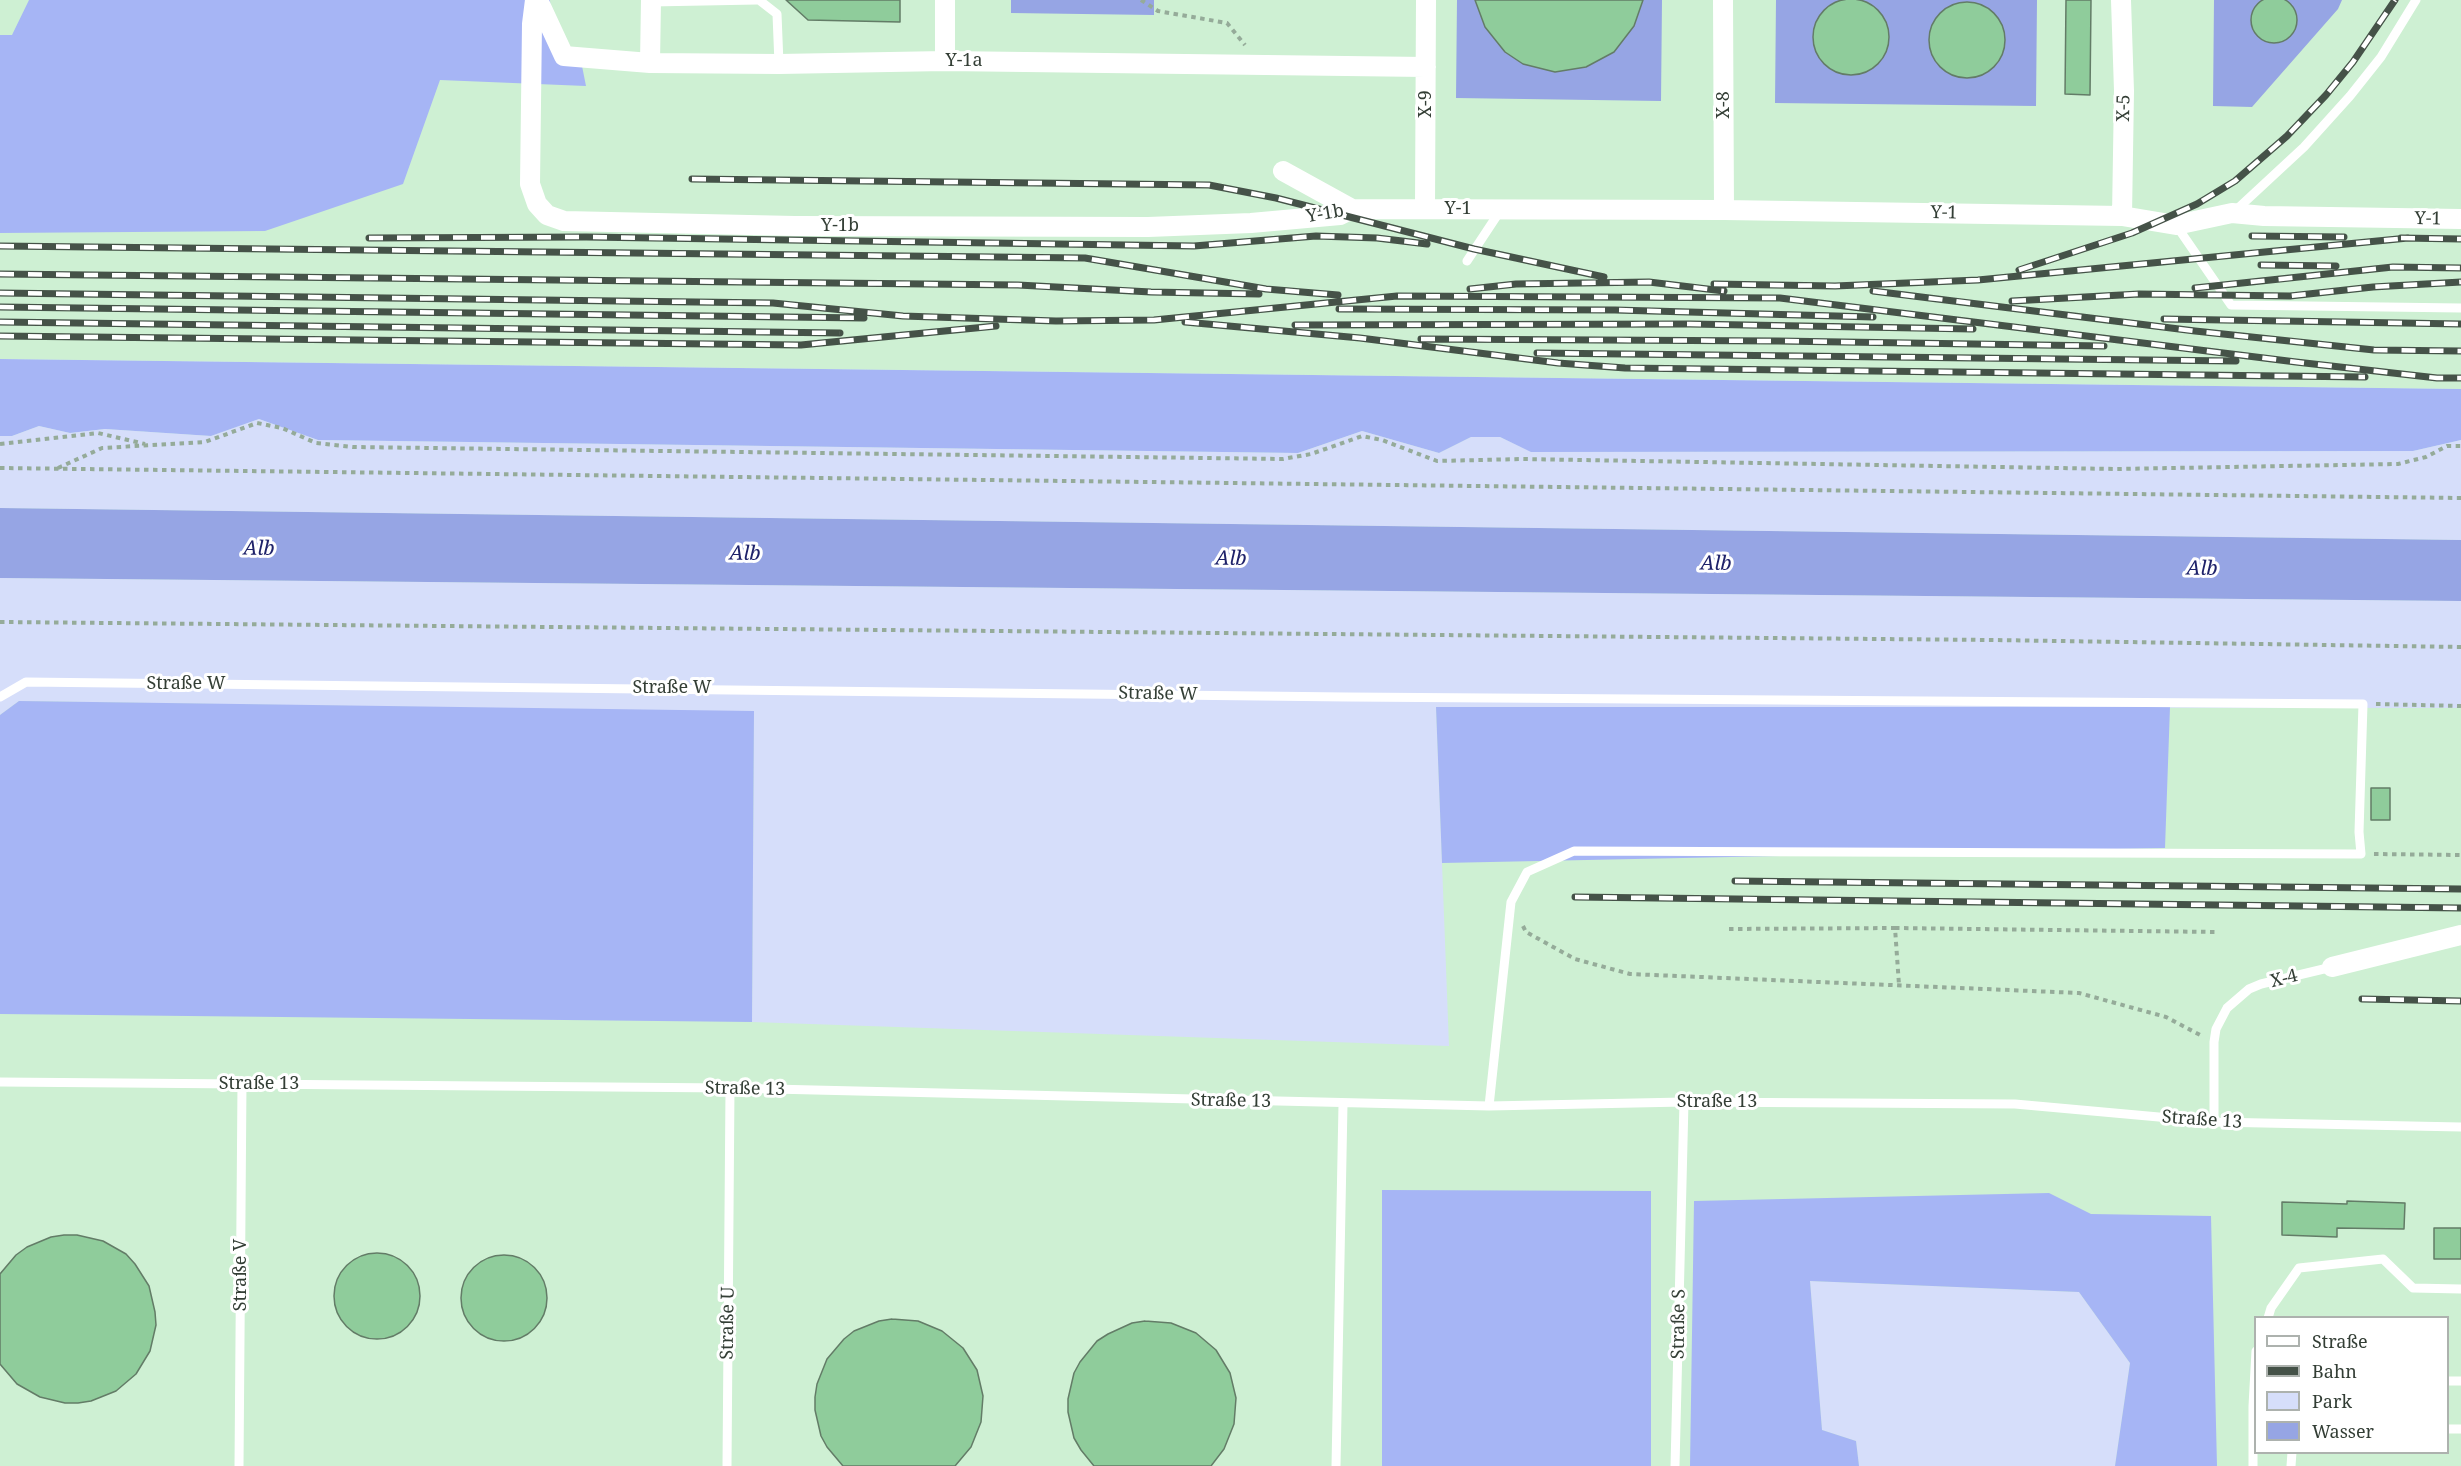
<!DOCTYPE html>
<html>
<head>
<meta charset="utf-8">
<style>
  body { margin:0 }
  #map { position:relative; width:2461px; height:1466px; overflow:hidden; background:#e0fde5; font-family:"Noto Serif",serif }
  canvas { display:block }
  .legend { position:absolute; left:2254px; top:1316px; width:195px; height:138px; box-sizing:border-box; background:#fff; border:2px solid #adb2ae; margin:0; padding:8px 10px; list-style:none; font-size:18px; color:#333e35 }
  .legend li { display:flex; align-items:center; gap:12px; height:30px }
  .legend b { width:30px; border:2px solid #adb2ae }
</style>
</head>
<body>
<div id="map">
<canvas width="2461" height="1466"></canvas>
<ul class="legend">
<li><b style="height:8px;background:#fff"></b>Straße</li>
<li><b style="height:8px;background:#455248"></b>Bahn</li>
<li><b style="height:16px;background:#d6defa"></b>Park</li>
<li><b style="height:16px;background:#96a5e4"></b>Wasser</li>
</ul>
</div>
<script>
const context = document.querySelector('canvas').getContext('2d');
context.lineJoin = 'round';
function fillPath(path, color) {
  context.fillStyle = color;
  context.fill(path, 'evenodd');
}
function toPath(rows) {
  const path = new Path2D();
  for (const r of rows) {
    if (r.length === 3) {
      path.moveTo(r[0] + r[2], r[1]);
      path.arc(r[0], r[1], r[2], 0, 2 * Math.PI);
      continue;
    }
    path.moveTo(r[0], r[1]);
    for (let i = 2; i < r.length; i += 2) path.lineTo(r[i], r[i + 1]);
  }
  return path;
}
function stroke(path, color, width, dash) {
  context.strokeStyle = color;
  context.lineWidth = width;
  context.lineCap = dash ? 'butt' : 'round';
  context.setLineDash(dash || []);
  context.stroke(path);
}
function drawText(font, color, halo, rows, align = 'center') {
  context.font = font + ' "Noto Serif",serif';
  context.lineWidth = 6;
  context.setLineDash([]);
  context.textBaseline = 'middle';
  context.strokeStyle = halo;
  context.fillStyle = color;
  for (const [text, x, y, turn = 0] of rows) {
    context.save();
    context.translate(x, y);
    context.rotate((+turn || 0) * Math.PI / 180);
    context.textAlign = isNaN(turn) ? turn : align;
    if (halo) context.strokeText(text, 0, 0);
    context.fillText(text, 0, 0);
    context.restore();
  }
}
fillPath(toPath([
  [0,0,2461,0,2461,389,0,359],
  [0,666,2461,693,2461,1466,0,1466],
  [2256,1318,2448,1318,2448,1452,2256,1452]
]), '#cef0d3');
fillPath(toPath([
  [259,419,318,440,1298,453,1362,431,1439,453,1471,437,1500,437,1532,452,2413,451,2461,440,2461,540,0,508,0,436,12,436,39,426,70,433,105,429,211,436],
  [0,578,2461,601,2461,708,1436,707,1449,1046,752,1022,754,712,19,701,0,715],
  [1810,1281,2079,1292,2130,1363,2115,1466,1859,1466,1856,1441,1822,1430]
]), '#d6defa');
fillPath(toPath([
  [29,0,550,0,553,54,582,66,586,86,440,80,403,184,265,231,0,233,0,35,12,35],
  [0,359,2461,389,2461,440,2413,451,1531,452,1500,437,1471,437,1439,453,1362,431,1298,453,318,440,259,419,211,436,105,429,70,433,39,426,12,436,0,436],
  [19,701,754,711,752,1022,0,1014,0,715],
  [1436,707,2170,707,2165,848,1442,863],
  [1382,1190,1651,1191,1651,1466,1382,1466],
  [2049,1193,2091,1214,2211,1216,2217,1466,2115,1466,2130,1363,2079,1292,1810,1281,1822,1430,1856,1441,1859,1466,1690,1466,1694,1201]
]), '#a6b5f5');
fillPath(toPath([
  [1011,0,1154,0,1154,15,1011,13],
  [1457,0,1662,0,1661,101,1456,98],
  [1776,0,2037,0,2036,106,1775,103],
  [2214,0,2342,0,2338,9,2252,107,2213,106],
  [0,508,2461,540,2461,601,0,578]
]), '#96a5e4');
const building = toPath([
  [2274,20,23],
  [1851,37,38],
  [786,0,900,0,900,22,808,20,786,0],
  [1475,0,1643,0,1634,26,1614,52,1586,67,1555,72,1523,64,1505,52,1485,27,1475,0],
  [2066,0,2091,0,2090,95,2065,94,2066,0],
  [1967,40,38],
  [2371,788,2390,788,2390,820,2371,820,2371,788],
  [2347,1201,2405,1203,2404,1229,2337,1228,2337,1237,2282,1235,2282,1202,2347,1204,2347,1201],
  [2434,1228,2461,1228,2461,1259,2434,1259,2434,1228],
  [64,1235,77,1235,103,1241,126,1254,135,1264,149,1286,155,1312,156,1325,150,1351,136,1374,116,1391,91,1401,78,1403,65,1403,40,1397,17,1384,0,1364,0,1274,16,1255,27,1247,51,1237,64,1235],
  [377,1296,43],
  [504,1298,43],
  [892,1319,918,1321,942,1331,963,1348,977,1370,983,1396,981,1422,971,1447,955,1466,843,1466,827,1447,821,1436,815,1410,815,1397,817,1384,827,1359,844,1339,854,1331,879,1321,892,1319],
  [1145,1321,1171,1323,1196,1333,1216,1350,1230,1373,1236,1398,1234,1424,1224,1449,1211,1466,1094,1466,1081,1450,1074,1438,1068,1412,1068,1399,1074,1373,1080,1362,1097,1341,1108,1334,1132,1323,1145,1321]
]);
fillPath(building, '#8fcc9b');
stroke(building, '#637c67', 1.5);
stroke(toPath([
  [1141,0,1158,11,1227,23,1245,45],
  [0,444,98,433,145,444],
  [0,468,2461,498],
  [58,468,102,448,205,442,257,423,282,428,316,443,353,447,1283,459,1311,454,1362,436,1382,440,1437,461,1522,459,2117,469,2398,464,2426,457,2447,446,2461,446],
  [0,622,1991,640,2461,647],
  [2376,704,2461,706],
  [2374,854,2461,855],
  [1523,926,1526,932,1575,959,1630,974,2079,993,2166,1017,2202,1036],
  [1895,928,2216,932],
  [1729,929,1895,928,1899,985]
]), '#95ab99', 4, [4.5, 4.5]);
stroke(toPath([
  [759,0,777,14,779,64],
  [651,2,757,0],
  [2235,211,2304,147,2350,96,2381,57,2416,0],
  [2176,225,2231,305,2461,308],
  [1467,261,1500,211],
  [0,697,26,682,1347,697,2363,704,2359,832,2361,854,1574,851,1527,872,1511,902,1489,1106],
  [0,1082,730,1088,1489,1106,1684,1102,2015,1104,2214,1122,2461,1127],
  [2214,1122,2214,1042,2216,1029,2227,1008,2249,989,2261,984,2332,967],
  [2268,1318,2271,1308,2299,1268,2383,1259,2413,1288,2461,1289],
  [2256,1351,2253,1406,2256,1407],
  [2448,1381,2461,1381],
  [2448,1429,2461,1429],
  [239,1466,242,1083],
  [727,1466,730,1088],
  [1336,1466,1343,1104],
  [1675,1466,1684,1102],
  [2253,1466,2253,1406],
  [2291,1466,2292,1452]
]), '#fff', 9);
stroke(toPath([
  [535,0,532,24,530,184,537,204,547,215,564,221,795,226,1148,227,1251,223,1340,215,1352,209],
  [538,0,564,56,650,63,779,64,945,61,1426,67],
  [1723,0,1724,210],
  [2121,0,2124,91,2122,216],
  [945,61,945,0],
  [650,63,651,0],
  [1283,171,1352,209,1724,210,2122,216,2176,225,2232,213,2264,216,2461,219],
  [1425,208,1426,0],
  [2332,967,2461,935]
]), '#fff', 20);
const rail = toPath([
  [692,179,1209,185,1276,198,1474,249,1604,277],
  [2252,236,2344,237],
  [369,238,586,237,1194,246,1316,236,1377,238,1427,244],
  [2401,238,2461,239],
  [0,246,1085,258,1266,289,1338,295],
  [2261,265,2336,266],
  [2019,270,2132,233,2197,204,2235,181,2287,136,2326,95,2353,62,2395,0],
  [0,274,1018,285,1151,292,1259,294],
  [1714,284,1835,286,1978,280,2408,238],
  [2195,288,2393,267,2461,268],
  [1470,289,1516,284,1649,282,1724,291],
  [1873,291,2195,331,2374,350,2461,351],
  [0,293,773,303,903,316,1056,321,1154,320,1397,296,1780,298,2296,362,2437,378,2461,378],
  [2012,301,2139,294,2290,296,2373,287,2461,282],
  [0,307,864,318],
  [1339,309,1615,310,1873,317],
  [2164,319,2461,324],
  [0,322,840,333],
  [1185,322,1360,338,1558,363,1625,368,2365,377],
  [1295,325,1690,324,1973,329],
  [0,336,801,345,996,326],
  [1421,339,1778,341,2104,346],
  [1537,353,2236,361],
  [1735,881,2461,889],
  [1575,897,2461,908],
  [2362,999,2461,1001]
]);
stroke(rail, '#455248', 7);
stroke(rail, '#fff', 4.5, [14]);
drawText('18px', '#333e35', '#fff', [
  ["Y-1a",964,61],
  ["X-9",1426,104,-90],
  ["X-8",1724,105,-90],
  ["X-5",2124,108,-89],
  ["Y-1",1458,209],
  ["Y-1",1944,213,1],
  ["Y-1b",1325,214,-10],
  ["Y-1",2428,219,1],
  ["Y-1b",840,226],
  ["Straße W",186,684],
  ["Straße W",672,688],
  ["Straße W",1158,694,1],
  ["X-4",2284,979,-14],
  ["Straße 13",259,1084],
  ["Straße 13",745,1089,1],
  ["Straße 13",1231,1101,1],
  ["Straße 13",1717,1102],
  ["Straße 13",2202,1120,4],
  ["Straße V",241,1275,-90],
  ["Straße U",728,1323,-89],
  ["Straße S",1679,1324,-89]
]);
drawText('italic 20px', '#1e226a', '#fff', [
  ["Alb",259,549,1],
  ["Alb",745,554,1],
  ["Alb",1231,559,1],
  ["Alb",1716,564,1],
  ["Alb",2202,569,1]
]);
</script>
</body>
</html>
